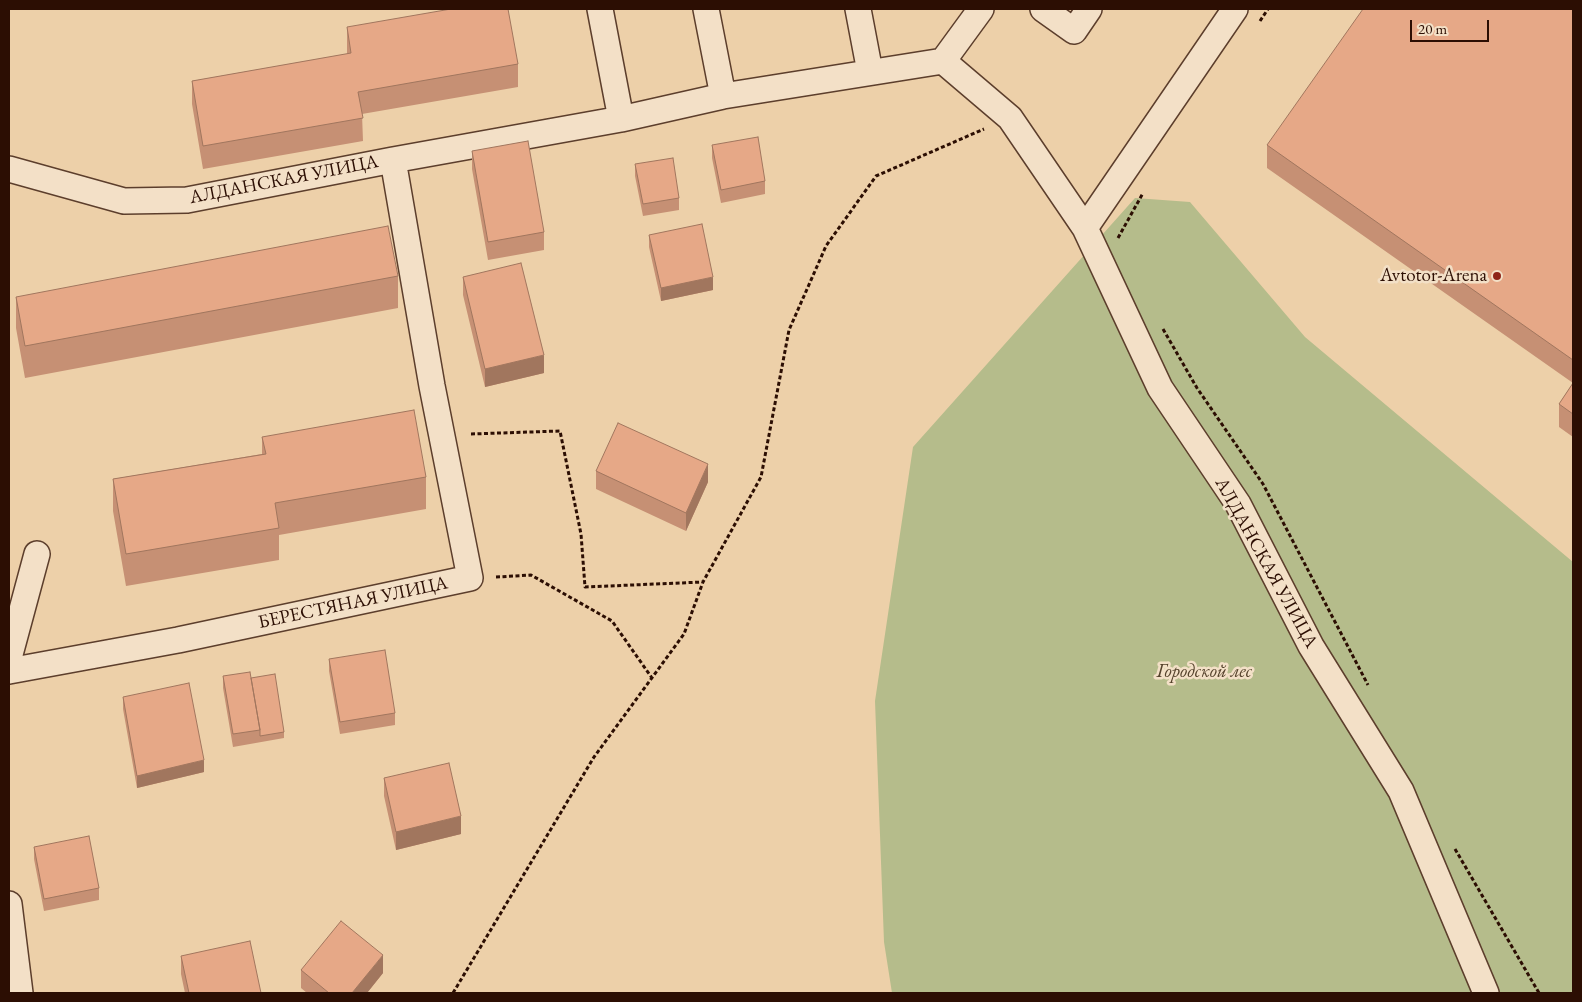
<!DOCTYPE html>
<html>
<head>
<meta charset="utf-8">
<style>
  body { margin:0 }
  #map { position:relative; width:1582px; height:1002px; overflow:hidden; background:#edd0a9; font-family:"EB Garamond",serif }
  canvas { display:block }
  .frame { position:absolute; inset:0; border:10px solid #2c0e03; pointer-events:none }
  .scale { position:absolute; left:1410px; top:20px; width:79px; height:22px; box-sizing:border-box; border:2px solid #2c0e03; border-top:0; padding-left:6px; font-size:15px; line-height:18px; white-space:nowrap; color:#2c0e03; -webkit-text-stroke:4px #f3e0c7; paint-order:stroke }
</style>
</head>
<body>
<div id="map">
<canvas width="1582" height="1002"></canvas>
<div class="frame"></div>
<div class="scale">20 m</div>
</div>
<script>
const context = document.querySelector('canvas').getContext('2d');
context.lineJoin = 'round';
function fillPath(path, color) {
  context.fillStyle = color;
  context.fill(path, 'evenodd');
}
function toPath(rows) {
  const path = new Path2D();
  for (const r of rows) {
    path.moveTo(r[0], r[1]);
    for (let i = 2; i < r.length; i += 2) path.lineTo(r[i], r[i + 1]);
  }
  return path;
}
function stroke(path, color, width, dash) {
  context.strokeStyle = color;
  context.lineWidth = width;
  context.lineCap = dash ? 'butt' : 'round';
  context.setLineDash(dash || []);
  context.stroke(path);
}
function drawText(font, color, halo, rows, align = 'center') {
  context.font = font + ' "EB Garamond",serif';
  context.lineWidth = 5;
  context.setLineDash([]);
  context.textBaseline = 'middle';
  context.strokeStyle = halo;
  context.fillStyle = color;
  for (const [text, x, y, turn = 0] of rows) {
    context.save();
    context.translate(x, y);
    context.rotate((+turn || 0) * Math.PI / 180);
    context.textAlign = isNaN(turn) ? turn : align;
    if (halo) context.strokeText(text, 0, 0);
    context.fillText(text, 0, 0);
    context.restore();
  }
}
fillPath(toPath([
  [1135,198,1190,202,1305,337,1573,562,1573,993,892,993,884,942,875,701,913,447]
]), '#b5bc8b');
const minor = toPath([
  [600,9,621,119],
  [706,9,723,96],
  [858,9,870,72],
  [1043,9,1074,31,1089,9],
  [943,61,1010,118,1085,228,1160,388,1238,504,1311,646,1401,791,1486,993],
  [393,160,621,119,723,96,943,61,981,9],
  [9,169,124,201,187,200,393,160,432,386,470,578,178,640,9,671],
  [1085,228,1235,9],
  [9,658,37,554],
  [9,904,20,993]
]);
stroke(minor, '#5c3e2c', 28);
stroke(toPath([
  [1260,21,1268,9],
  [1118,238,1143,193],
  [1163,329,1197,388,1263,484,1368,685],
  [471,434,560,431,581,534,585,587,703,582],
  [496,577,531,575,612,621,652,678],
  [1455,849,1539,993],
  [453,993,594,757,684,634,703,582,761,477,789,330,826,246,876,176,984,129]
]), '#2c0e03', 3, [4, 2.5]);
stroke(minor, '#f3e0c7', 25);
fillPath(toPath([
  [1573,9,1573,437,1559,427,1559,404,1573,383,1267,168,1267,145],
  [347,27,518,64,518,87,362,114,363,141,203,169,192,104,192,81,347,54],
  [712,145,765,181,765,194,721,203,712,158],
  [472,151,544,232,544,250,488,260,472,169],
  [635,164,679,198,679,210,643,216,635,176],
  [649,235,713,290,661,301,649,247],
  [398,276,398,308,25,378,16,328,16,297],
  [463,277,544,373,485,387,463,295],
  [262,437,426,477,426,509,279,535,279,560,126,586,113,511,113,479,262,454],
  [596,471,708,482,686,531,596,489],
  [329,659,395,713,395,725,340,734,329,671],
  [223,676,284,732,284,738,233,747,223,688],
  [123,697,204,772,137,788,123,709],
  [384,778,461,834,396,850,384,796],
  [34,847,99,888,99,900,44,911,34,859],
  [181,956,261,993,185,993,181,974],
  [301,970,383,973,367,993,307,993,301,988]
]), '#c69074');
fillPath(toPath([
  [713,277,713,290,661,301,661,288],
  [544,355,544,373,485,387,485,369],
  [708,464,708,482,686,531,686,513],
  [204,760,204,772,137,788,137,776],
  [461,816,461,834,396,850,396,832],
  [383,955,383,973,367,993,352,993]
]), '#a1765e');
const building = toPath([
  [451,9,508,9,518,64,358,92,363,118,203,146,192,81,351,53,347,27,451,9],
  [1363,9,1573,9,1573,360,1267,145,1363,9],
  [758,137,765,181,721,190,712,145,758,137],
  [528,141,544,232,488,242,472,151,528,141],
  [673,158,679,198,643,204,635,164,673,158],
  [702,224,713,277,661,288,649,235,702,224],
  [388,226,398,276,25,346,16,297,388,226],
  [521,263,544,355,485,369,463,277,521,263],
  [1573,383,1573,414,1559,404,1573,383],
  [414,410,426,477,275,503,279,528,126,554,113,479,266,454,262,437,414,410],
  [618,423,708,464,686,513,596,471,618,423],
  [385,650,395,713,340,722,329,659,385,650],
  [250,672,260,730,233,734,223,676,250,672],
  [275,674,284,732,260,736,260,730,251,678,275,674],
  [189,683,204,760,137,776,123,697,189,683],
  [449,763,461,816,396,832,384,778,449,763],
  [89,836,99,888,44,899,34,847,89,836],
  [341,921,383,955,352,993,329,993,301,970,341,921],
  [250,941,261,993,189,993,181,956,250,941]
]);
fillPath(building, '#e6a887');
stroke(building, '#a1765e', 1);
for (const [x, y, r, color] of [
  [1497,276,5,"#8f2418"]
]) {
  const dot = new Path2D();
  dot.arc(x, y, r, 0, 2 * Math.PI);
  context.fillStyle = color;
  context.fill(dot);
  stroke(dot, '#f3e0c7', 2);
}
drawText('19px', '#2c0e03', '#f3e0c7', [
  ["АЛДАНСКАЯ УЛИЦА",284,180,-11],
  ["АЛДАНСКАЯ УЛИЦА",1266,563,61],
  ["БЕРЕСТЯНАЯ УЛИЦА",353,603,-12]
]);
drawText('19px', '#2c0e03', '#f3e0c7', [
  ["Avtotor-Arena",1487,276]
], 'right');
drawText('italic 19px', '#55422c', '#f3e0c7', [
  ["Городской лес",1204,672]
]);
</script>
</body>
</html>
